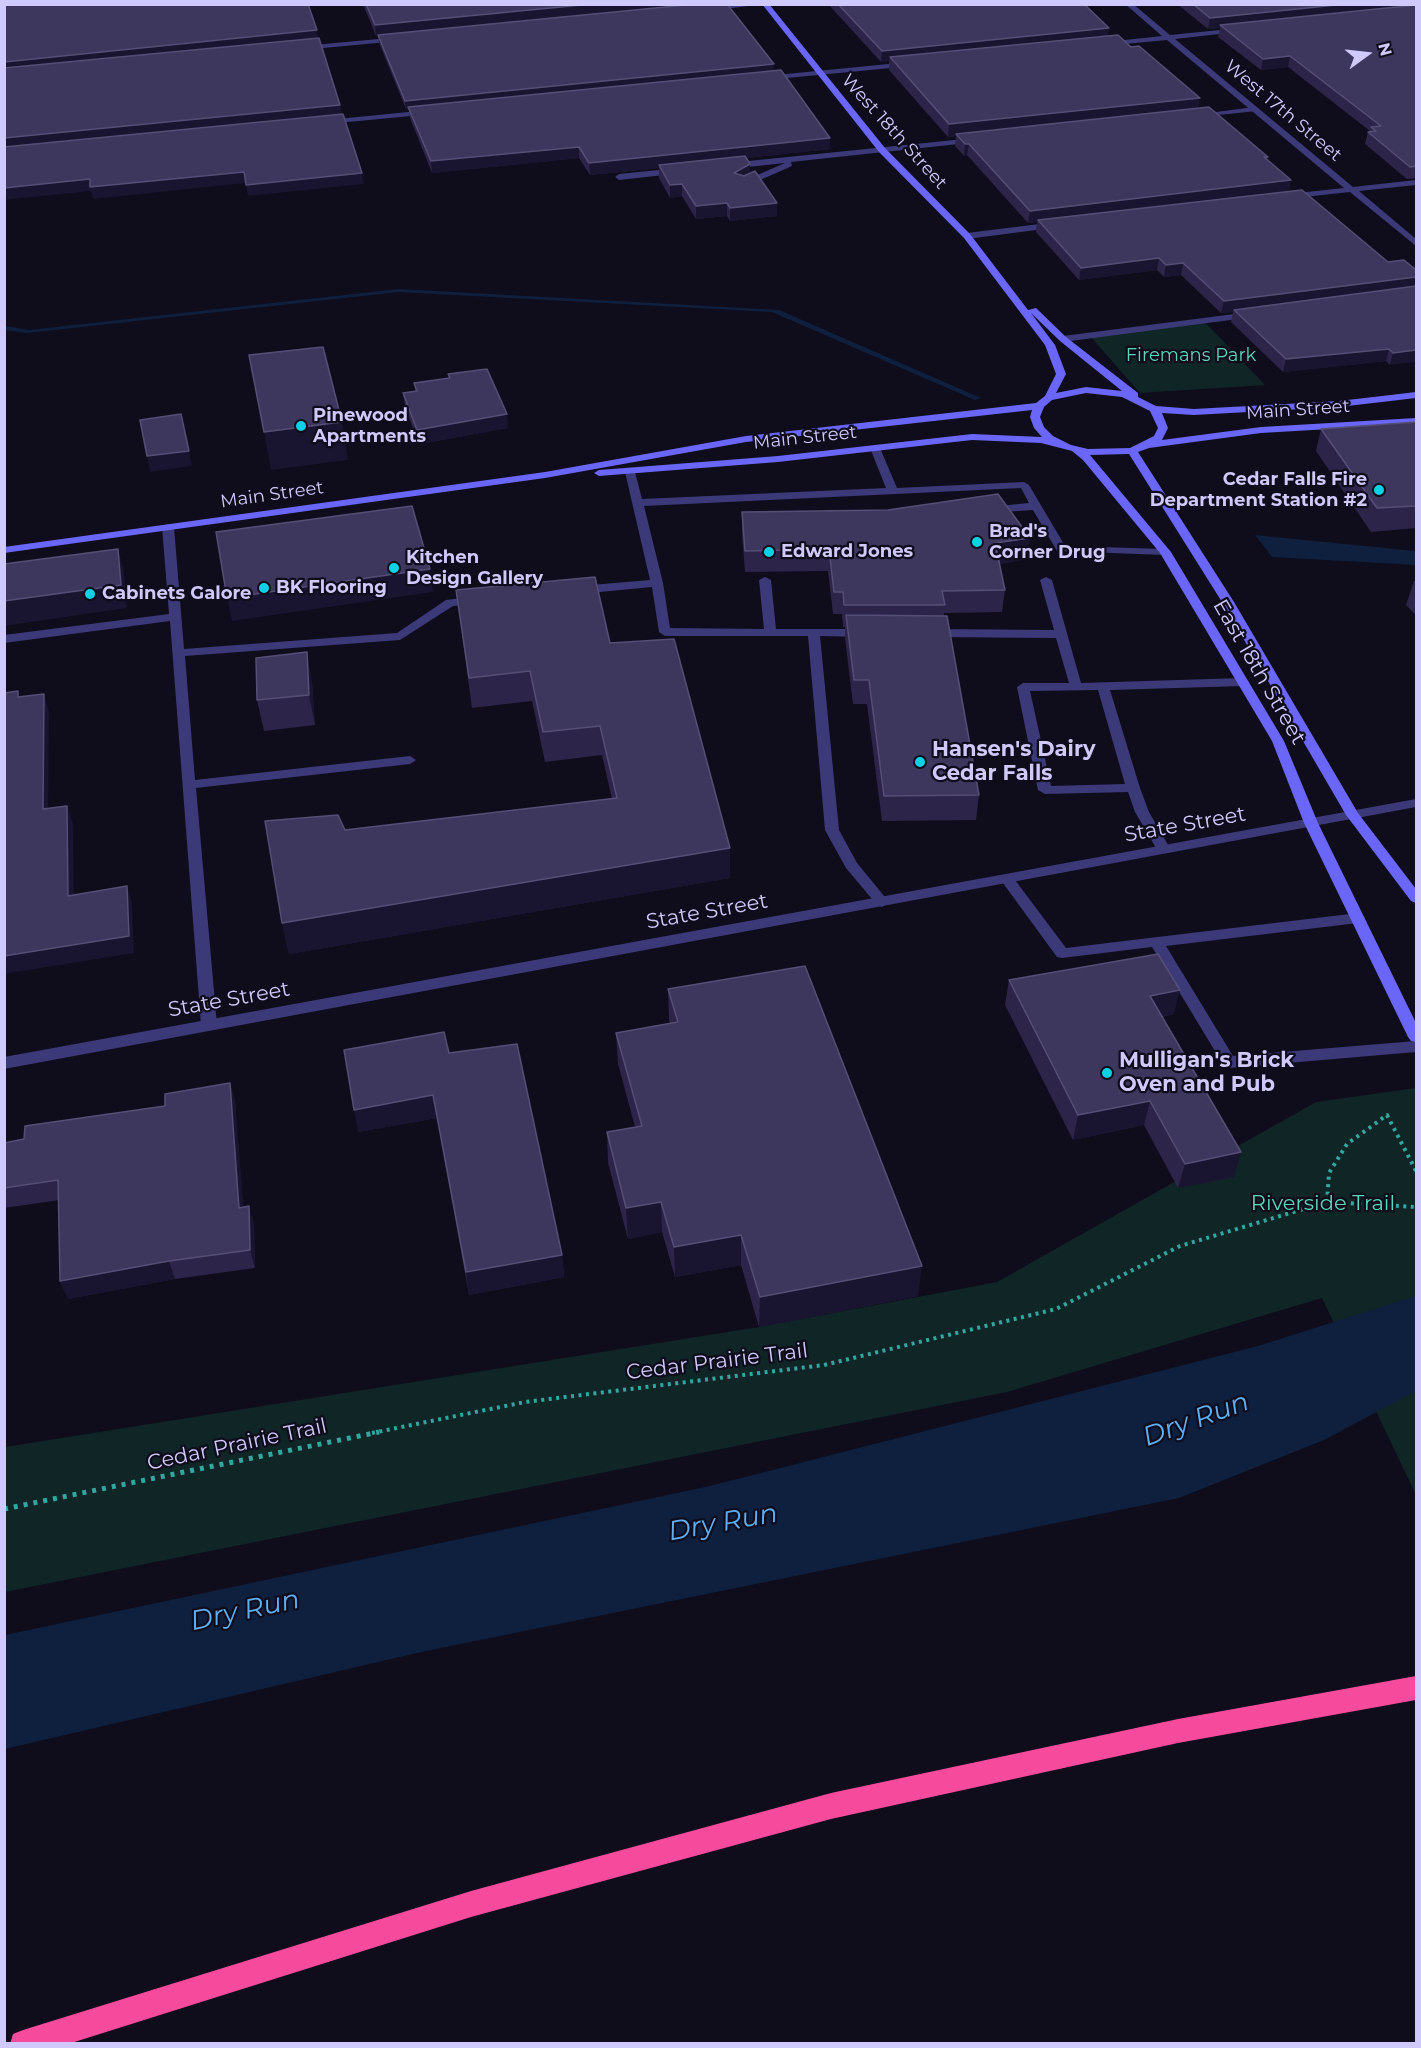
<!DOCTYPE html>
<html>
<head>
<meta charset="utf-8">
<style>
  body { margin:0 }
  #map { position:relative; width:1421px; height:2048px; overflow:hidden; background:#0f0c1c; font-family:Montserrat,sans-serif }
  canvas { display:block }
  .frame { position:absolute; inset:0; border:6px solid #d0cafc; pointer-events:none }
  .north { position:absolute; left:1337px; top:24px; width:60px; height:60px; -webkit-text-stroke:4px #0f0c1c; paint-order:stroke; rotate:75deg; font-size:16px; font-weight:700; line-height:24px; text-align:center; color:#d0cafc }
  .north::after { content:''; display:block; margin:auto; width:21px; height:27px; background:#d0cafc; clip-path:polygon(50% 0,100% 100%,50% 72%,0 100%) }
</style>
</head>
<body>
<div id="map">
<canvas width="1421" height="2048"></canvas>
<div class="frame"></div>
<div class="north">N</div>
</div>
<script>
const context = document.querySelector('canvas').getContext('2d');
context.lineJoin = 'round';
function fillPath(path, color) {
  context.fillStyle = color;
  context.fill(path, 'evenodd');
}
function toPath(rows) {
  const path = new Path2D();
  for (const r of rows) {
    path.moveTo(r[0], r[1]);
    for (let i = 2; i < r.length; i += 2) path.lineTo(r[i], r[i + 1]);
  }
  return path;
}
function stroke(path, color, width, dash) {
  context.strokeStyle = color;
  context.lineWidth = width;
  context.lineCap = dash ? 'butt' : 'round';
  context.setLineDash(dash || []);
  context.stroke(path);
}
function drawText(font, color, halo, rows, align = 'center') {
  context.font = font + ' Montserrat,sans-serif';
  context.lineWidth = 4.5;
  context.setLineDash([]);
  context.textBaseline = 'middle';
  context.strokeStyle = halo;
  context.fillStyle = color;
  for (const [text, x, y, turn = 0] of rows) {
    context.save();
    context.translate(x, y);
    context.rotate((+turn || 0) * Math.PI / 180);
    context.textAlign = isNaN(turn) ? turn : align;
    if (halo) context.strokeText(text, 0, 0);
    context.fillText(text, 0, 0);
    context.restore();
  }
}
fillPath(toPath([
  [1204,321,1265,385,1140,393,1090,336],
  [1416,1088,1416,1495,1322,1298,1007,1392,5,1592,5,1447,759,1327,997,1282,1316,1102]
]), '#102525');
fillPath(toPath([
  [399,289,779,310,981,398,975,400,772,312,399,292,27,333,5,330,5,326,29,330],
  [1255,535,1416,551,1416,565,1272,557],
  [1416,1296,1416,1391,1324,1440,1179,1498,421,1652,5,1749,5,1635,710,1486,1258,1346]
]), '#0e203e');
stroke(toPath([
  [1327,1202,1329,1173,1347,1144,1387,1115,1416,1171],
  [372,1433,525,1402,824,1365,1056,1309,1180,1246,1327,1202,1416,1207]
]), '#32a7a1', 4, [3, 4.5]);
stroke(toPath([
  [4,1509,379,1432]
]), '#32a7a1', 5, [4, 6]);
fillPath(toPath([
  [733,4,765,4,708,11,704,9,733,4],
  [401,37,398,41,302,50,298,48,302,46,401,37],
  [1254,107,1257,107,1257,111,1198,117,1194,115,1254,107],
  [974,138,977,138,977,142,791,162,792,166,742,188,738,185,739,183,785,163,729,169,725,166,729,163,974,138],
  [679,168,682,169,682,173,619,180,615,177,619,174,679,168],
  [1250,312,1255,315,1253,317,1063,342,1058,339,1063,336,1250,312],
  [875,445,880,448,897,488,1024,482,1029,485,1065,546,1165,549,1171,552,1165,555,1057,551,1033,510,988,513,982,510,988,507,1029,503,1021,488,644,506,663,583,670,628,764,629,759,580,765,577,771,580,776,629,865,629,871,633,865,637,820,636,839,830,857,863,889,902,882,907,877,905,846,868,825,830,808,636,665,636,659,632,652,587,579,594,573,590,579,586,650,580,625,472,626,470,635,472,642,499,886,488,870,448,875,445],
  [168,524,174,527,184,649,397,633,446,600,478,596,484,600,478,604,453,606,400,640,185,656,195,780,410,756,416,760,410,764,196,788,217,1025,209,1030,201,1025,170,621,4,643,4,635,169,614,162,527,168,524],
  [1046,577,1052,580,1081,683,1243,678,1249,682,1243,686,1110,690,1140,788,1149,812,1171,850,1169,853,1159,853,1135,812,1128,792,1045,794,1038,790,1017,687,1023,683,1069,683,1056,638,931,637,925,633,931,629,1054,630,1040,580,1046,577],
  [1098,690,1125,784,1051,786,1030,691,1098,690],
  [1007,874,1012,876,1066,948,1358,913,1363,915,1365,918,1363,921,1358,923,1166,946,1233,1056,1416,1041,1416,1052,1229,1068,1224,1066,1152,947,1062,958,1057,957,1000,879,1007,874]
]), '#3c3979');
fillPath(toPath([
  [1125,4,1133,4,1170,35,1240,28,1237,32,1175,39,1353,187,1416,180,1416,185,1359,191,1416,239,1416,246,1350,192,1285,199,1285,195,1288,194,1344,188,1167,40,1103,46,1106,42,1162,36,1125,4],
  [909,62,912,66,766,80,762,78,766,76,909,62],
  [429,110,432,110,432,114,327,124,323,122,327,120,429,110],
  [1056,222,1059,223,1059,227,967,239,962,236,967,233,1056,222],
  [1416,799,1416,807,4,1069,4,1057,1416,799]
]), '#3c3979');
fillPath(toPath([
  [762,4,769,4,885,148,970,234,1028,310,1036,308,1066,337,1138,393,1138,397,1156,406,1194,409,1339,401,1416,392,1416,398,1339,407,1194,415,1162,413,1168,428,1162,440,1261,427,1416,418,1416,424,1261,433,1149,448,1138,452,1234,602,1358,813,1416,889,1416,903,1411,901,1346,815,1222,602,1129,454,1090,455,1171,552,1284,741,1318,823,1416,1023,1416,1042,1411,1041,1408,1037,1304,823,1272,741,1160,553,1083,460,1072,451,1041,443,972,440,778,462,599,476,594,473,599,470,778,456,972,434,1042,437,1034,428,1030,417,1032,410,746,442,545,478,4,553,4,547,545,472,746,436,1036,403,1045,396,1056,374,1045,345,964,238,879,152,762,4],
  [1031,313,1060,341,1122,391,1086,387,1056,393,1066,374,1055,345,1031,313],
  [1086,393,1122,397,1150,411,1158,428,1154,436,1130,448,1088,449,1071,445,1053,436,1044,427,1040,417,1044,407,1052,400,1086,393]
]), '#6a66f7');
fillPath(toPath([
  [1416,1676,1416,1700,1178,1743,831,1819,471,1917,68,2044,10,2044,13,2034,23,2030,471,1891,831,1793,1178,1719,1416,1676]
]), '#f64b9c');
fillPath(toPath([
  [363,4,727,4,774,64,774,71,830,149,746,158,750,174,777,203,777,216,730,221,727,216,696,219,682,196,670,198,659,178,659,168,590,175,579,158,432,173,410,118,409,109,406,109,379,43,378,35,376,36],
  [828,4,1084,4,1108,36,1198,108,1268,157,1267,160,1289,191,1388,262,1416,270,1390,365,1386,361,1283,372,1231,322,1233,312,1221,313,1181,275,1164,277,1157,270,1079,280,1036,232,1037,222,1028,223,967,155,964,156,955,146,956,136,948,137,889,70,889,61,881,62],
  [1177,4,1416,4,1416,178,1407,179,1365,144,1368,132,1370,131,1288,67,1261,70,1218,37,1220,28,1208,29],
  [448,374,508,428,419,444,405,407,403,393,415,391,414,383,449,378],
  [1416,422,1416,528,1371,532,1316,451,1321,429],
  [742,512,1030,538,1027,559,999,564,1005,590,1002,612,944,613,944,616,979,795,976,820,882,821,867,704,853,704,845,638,845,627,843,627,842,614,833,614,828,571,745,572,742,534],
  [1414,581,1416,581,1416,615,1406,605],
  [456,590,610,643,730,878,289,954,282,923,345,830,612,799,602,755,545,762,532,701,472,708],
  [312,682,315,725,264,731,257,700],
  [1009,980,1174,1014,1162,1017,1234,1177,1178,1188,1144,1125,1073,1140,1005,1005],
  [668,989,918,1296,759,1327,741,1265,675,1277,662,1232,628,1239,608,1163,607,1132,635,1127,618,1064,616,1033,670,1023,669,1020],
  [449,1053,562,1255,564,1277,469,1295,437,1118,358,1132],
  [230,1083,235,1102,243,1207,249,1206,254,1225,255,1268,175,1279,68,1299,60,1281,59,1200,4,1208,4,1143,165,1106]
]), '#2c2549');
fillPath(toPath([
  [592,4,704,4,376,36,375,25],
  [1346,4,1416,4,1416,8,1220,25,1220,28,1208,29,1210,18],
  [1109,28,1107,39,890,57,889,61,881,62,882,51],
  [317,30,318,41,4,73,4,62],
  [1290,56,1288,67,1261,70,1263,59],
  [774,64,774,73,408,107,409,109,406,109,405,101],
  [1200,98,1198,111,956,134,956,136,948,137,949,124],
  [340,105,342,116,4,150,4,138],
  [830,138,830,149,660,167,659,165,659,168,590,175,589,163],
  [965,144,969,144,967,155,964,156],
  [579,147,579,158,432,173,431,161],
  [750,164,750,176,734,186,734,173],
  [244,172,246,183,93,199,91,191,4,200,4,188,90,179],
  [362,173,364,184,248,196,246,185],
  [1291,180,1289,192,1038,220,1037,222,1028,223,1030,211],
  [682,184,682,196,670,198,670,185],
  [727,203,727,216,696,219,696,206],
  [777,203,777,216,730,221,730,208],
  [1159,258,1157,270,1079,280,1081,268],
  [1183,263,1181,275,1164,277,1166,265],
  [1416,277,1416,288,1234,310,1233,312,1221,313,1224,301],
  [1389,349,1386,361,1283,372,1286,359],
  [1416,350,1416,362,1390,365,1393,353],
  [507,414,508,428,419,444,417,430],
  [342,422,348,460,271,470,264,432],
  [189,451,192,466,150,472,147,456],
  [1030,538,1027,559,992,565,995,543],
  [118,549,124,572,127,608,4,626,4,601],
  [430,569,433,592,232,621,227,598],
  [307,652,312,682,315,725,309,695],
  [44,694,49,711,48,826,43,809],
  [67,806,73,823,74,912,68,896],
  [730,848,730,878,289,954,282,923],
  [127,886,132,903,134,953,4,974,4,956],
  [1180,990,1174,1014,1145,1020,1150,996],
  [230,1083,235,1102,245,1226,239,1208],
  [433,1095,437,1118,358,1132,354,1110],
  [1150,1101,1144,1125,1073,1140,1078,1115],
  [1241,1152,1234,1177,1178,1188,1185,1164],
  [661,1202,662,1232,628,1239,626,1208],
  [249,1206,254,1225,255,1268,250,1250],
  [741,1235,741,1265,675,1277,674,1247],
  [562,1255,564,1277,469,1295,466,1272],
  [169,1261,175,1279,68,1299,60,1281],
  [922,1266,918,1296,759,1327,760,1297]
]), '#19142f');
const building = toPath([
  [4,4,308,4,317,30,4,62,4,4],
  [366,4,592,4,375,25,366,4],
  [696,4,727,4,774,64,405,101,378,35,696,4],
  [838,4,1084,4,1109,28,882,51,838,4],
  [1193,4,1346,4,1210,18,1193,4],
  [1416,5,1416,166,1410,167,1368,132,1376,131,1371,127,1381,126,1290,56,1263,59,1220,25,1416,5],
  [1118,35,1131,47,1139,46,1200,98,949,124,890,57,1118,35],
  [319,38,340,105,4,138,4,68,319,38],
  [781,70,830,138,589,163,579,147,431,161,408,107,781,70],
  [1209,107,1268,157,1264,157,1291,180,1030,211,969,144,965,144,956,134,1209,107],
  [343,114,362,173,246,185,244,172,90,187,90,179,4,188,4,147,343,114],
  [745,156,750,164,734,173,744,176,755,171,777,203,730,208,727,203,696,206,682,184,670,185,659,165,745,156],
  [1302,190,1388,262,1404,260,1416,270,1416,277,1224,301,1183,263,1166,265,1159,258,1081,268,1038,220,1302,190],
  [1416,286,1416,350,1393,353,1389,349,1286,359,1234,310,1416,286],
  [323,347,342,422,264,432,249,355,323,347],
  [487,369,507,414,417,430,403,393,417,391,414,383,450,378,448,374,487,369],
  [181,414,189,451,147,456,140,420,181,414],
  [1416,422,1416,506,1377,508,1321,429,1416,422],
  [998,494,1030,538,995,543,1005,590,942,591,945,605,844,605,843,592,834,592,829,549,745,551,742,512,888,510,998,494],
  [412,506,430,569,227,598,216,532,412,506],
  [118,549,121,585,4,601,4,564,118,549],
  [595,577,610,643,674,639,730,848,282,923,265,821,338,815,345,830,617,798,600,726,543,732,530,671,469,678,456,590,595,577],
  [846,615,947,616,979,795,884,796,869,680,854,680,846,615],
  [307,652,309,695,257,700,256,658,307,652],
  [18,691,18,697,44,694,43,809,67,806,68,896,127,886,129,936,4,956,4,693,18,691],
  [1158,954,1180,990,1150,996,1241,1152,1185,1164,1150,1101,1078,1115,1009,980,1158,954],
  [805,966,922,1266,760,1297,741,1235,674,1247,661,1202,626,1208,607,1132,642,1126,616,1033,678,1022,668,989,805,966],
  [444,1032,449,1053,517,1044,562,1255,466,1272,433,1095,354,1110,344,1050,444,1032],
  [230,1083,239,1208,249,1206,250,1250,169,1261,60,1281,58,1180,4,1188,4,1143,24,1139,25,1126,165,1106,165,1094,230,1083]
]);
fillPath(building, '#3e375d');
stroke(building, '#554e76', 1.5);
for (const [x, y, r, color] of [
  [301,426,6,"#0bd0e6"],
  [1379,490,6,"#0bd0e6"],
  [977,542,6,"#0bd0e6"],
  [769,552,6,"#0bd0e6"],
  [394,568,6,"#0bd0e6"],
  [264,588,6,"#0bd0e6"],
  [90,594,6,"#0bd0e6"],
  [920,762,6,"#0bd0e6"],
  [1107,1073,6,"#0bd0e6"]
]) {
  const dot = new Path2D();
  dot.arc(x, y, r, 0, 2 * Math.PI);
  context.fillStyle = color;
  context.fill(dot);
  stroke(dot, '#0f0c1c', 2);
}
drawText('18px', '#d0cafc', '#0f0c1c', [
  ["West 17th Street",1283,111,40],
  ["West 18th Street",894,132,48],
  ["Main Street",1298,410,-4],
  ["Main Street",805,438,-6],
  ["Main Street",272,495,-8]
]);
drawText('18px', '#5bd7b9', '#0f0c1c', [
  ["Firemans Park",1191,356]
]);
drawText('bold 18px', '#d0cafc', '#0f0c1c', [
  ["Pinewood",313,416],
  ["Apartments",313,437],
  ["Cedar Falls Fire",1367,480,"right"],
  ["Department Station #2",1367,501,"right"],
  ["Brad's",989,532],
  ["Corner Drug",989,553],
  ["Edward Jones",781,552],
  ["Kitchen",406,558],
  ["Design Gallery",406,579],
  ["BK Flooring",276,588],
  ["Cabinets Galore",102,594]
], 'left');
drawText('21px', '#d0cafc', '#0f0c1c', [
  ["East 18th Street",1259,672,60],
  ["State Street",1185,825,-10],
  ["State Street",707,912,-10],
  ["State Street",229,1000,-10],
  ["Cedar Prairie Trail",717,1362,-7],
  ["Cedar Prairie Trail",237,1445,-12]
]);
drawText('bold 21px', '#d0cafc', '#0f0c1c', [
  ["Hansen's Dairy",932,750],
  ["Cedar Falls",932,774],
  ["Mulligan's Brick",1119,1061],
  ["Oven and Pub",1119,1085]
], 'left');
drawText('21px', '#5bd7b9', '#0f0c1c', [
  ["Riverside Trail",1323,1204]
]);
drawText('italic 27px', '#5daff7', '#0f0c1c', [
  ["Dry Run",1196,1420,-20],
  ["Dry Run",723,1523,-10],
  ["Dry Run",245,1611,-12]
]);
</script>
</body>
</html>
